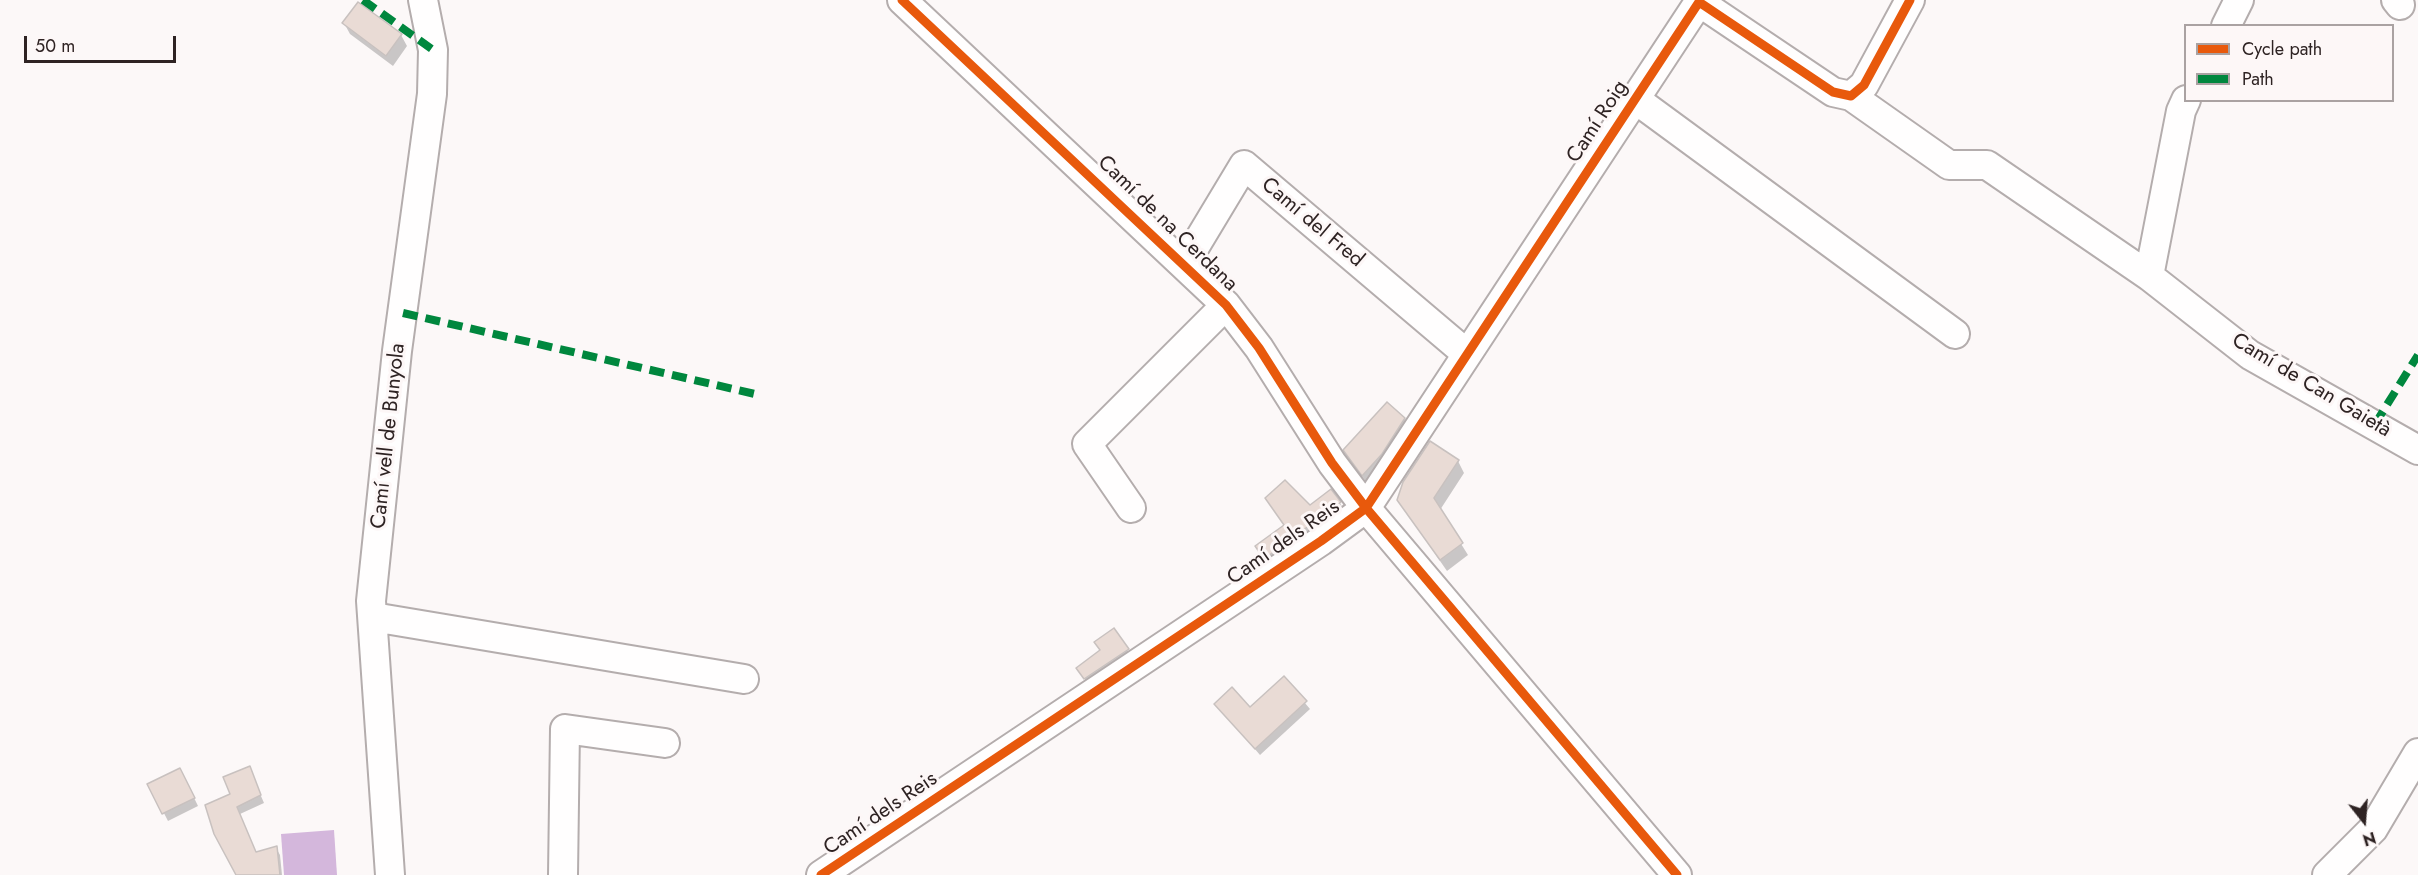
<!DOCTYPE html>
<html>
<head>
<meta charset="utf-8">
<style>
  body { margin:0 }
  #map { position:relative; width:2418px; height:875px; overflow:hidden; background:#fcf8f8; font-family:Jost,sans-serif }
  canvas { display:block }
  .legend { position:absolute; left:2184px; top:24px; width:210px; height:78px; box-sizing:border-box; background:#fdf7f7; border:2px solid #aaa2a2; margin:0; padding:8px 10px; list-style:none; font-size:18px; color:#2e2323 }
  .legend li { display:flex; align-items:center; gap:12px; height:30px }
  .legend b { width:30px; border:2px solid #aaa2a2 }
  .north { position:absolute; left:2334px; top:791px; width:60px; height:60px; -webkit-text-stroke:4px #fdf7f7; paint-order:stroke; rotate:163deg; font-size:16px; font-weight:700; line-height:24px; text-align:center; color:#2e2323 }
  .north::after { content:''; display:block; margin:auto; width:21px; height:27px; background:#2e2323; clip-path:polygon(50% 0,100% 100%,50% 72%,0 100%) }
  .scale { position:absolute; left:24px; top:36px; width:152px; height:27px; box-sizing:border-box; border:3px solid #2e2323; border-top:0; padding-left:8px; font-size:18px; line-height:21px; white-space:nowrap; color:#2e2323; -webkit-text-stroke:4px #fdf7f7; paint-order:stroke }
</style>
</head>
<body>
<div id="map">
<canvas width="2418" height="875"></canvas>
<ul class="legend">
<li><b style="height:8px;background:#e8590c"></b>Cycle path</li>
<li><b style="height:8px;background:#00873e"></b>Path</li>
</ul>
<div class="north">N</div>
<div class="scale">50 m</div>
</div>
<script>
const context = document.querySelector('canvas').getContext('2d');
context.lineJoin = 'round';
function fillPath(path, color) {
  context.fillStyle = color;
  context.fill(path, 'evenodd');
}
function toPath(rows) {
  const path = new Path2D();
  for (const r of rows) {
    path.moveTo(r[0], r[1]);
    for (let i = 2; i < r.length; i += 2) path.lineTo(r[i], r[i + 1]);
  }
  return path;
}
function stroke(path, color, width, dash) {
  context.strokeStyle = color;
  context.lineWidth = width;
  context.lineCap = dash ? 'butt' : 'round';
  context.setLineDash(dash || []);
  context.stroke(path);
}
function drawText(font, color, halo, rows, align = 'center') {
  context.font = font + ' Jost,sans-serif';
  context.lineWidth = 6;
  context.setLineDash([]);
  context.textBaseline = 'middle';
  context.strokeStyle = halo;
  context.fillStyle = color;
  for (const [text, x, y, turn = 0] of rows) {
    context.save();
    context.translate(x, y);
    context.rotate((+turn || 0) * Math.PI / 180);
    context.textAlign = isNaN(turn) ? turn : align;
    if (halo) context.strokeText(text, 0, 0);
    context.fillText(text, 0, 0);
    context.restore();
  }
}
fillPath(toPath([
  [334,830,337,875,284,875,281,834]
]), '#d4b7dc');
fillPath(toPath([
  [344,23,401,35,407,46,393,66,350,34],
  [1404,419,1411,431,1369,486,1352,462],
  [1458,461,1464,473,1440,510,1468,555,1447,571,1406,512],
  [1340,503,1344,510,1270,565,1261,553],
  [1113,630,1132,657,1089,686,1082,675,1102,651],
  [1284,678,1310,709,1260,755,1216,704,1250,709],
  [249,768,264,803,240,814,256,853,276,848,280,855,282,875,238,875,232,795],
  [184,777,198,806,168,821,149,784]
]), '#0003');
const building = toPath([
  [358,2,402,34,386,56,342,23,358,2],
  [1387,402,1405,418,1382,454,1362,476,1343,450,1387,402],
  [1430,441,1459,460,1434,498,1463,543,1440,560,1397,500,1403,482,1430,441],
  [1285,480,1310,505,1331,489,1341,502,1264,559,1255,546,1284,525,1265,498,1285,480],
  [1114,628,1129,649,1084,679,1076,668,1100,650,1094,642,1114,628],
  [1284,676,1307,701,1255,749,1214,704,1232,687,1250,707,1284,676],
  [250,766,261,795,237,807,256,852,277,846,280,875,236,875,214,834,205,805,230,794,223,777,250,766],
  [180,768,195,798,162,814,147,784,180,768]
]);
fillPath(building, '#e9dbd5');
stroke(building, '#c8c1bf', 1.5);
const minor = toPath([
  [902,0,1226,305,1259,348,1332,463,1366,508,1677,875],
  [2396,0,2400,5],
  [2226,26,2239,0],
  [1851,96,1949,165,1987,165,2149,276,2250,355,2418,450],
  [1635,99,1955,334],
  [1185,263,1244,165,1467,354],
  [2149,276,2181,111,2186,100],
  [1131,508,1087,444,1226,305],
  [373,617,744,679],
  [390,875,371,601,397,351,432,94,433,50,423,0],
  [563,875,565,729,665,743],
  [821,875,1321,541,1366,508,1699,2,1833,92,1851,96,1864,85,1910,0],
  [2327,875,2373,829,2418,753]
]);
stroke(minor, '#b4adad', 32);
stroke(minor, '#fffefe', 28);
stroke(toPath([
  [363,0,433,50],
  [403,313,755,394],
  [2375,424,2418,355]
]), '#00873e', 8, [15, 8]);
stroke(toPath([
  [902,0,1226,305,1259,348,1332,463,1366,508,1677,875],
  [821,875,1321,541,1366,508,1699,2,1833,92,1851,96,1864,85,1910,0]
]), '#e8590c', 9);
drawText('21px', '#2e2323', '#fdf7f7', [
  ["Camí Roig",1598,122,-57],
  ["Camí del Fred",1312,223,40],
  ["Camí de na Cerdana",1167,224,44],
  ["Camí de Can Gaietà",2311,386,31],
  ["Camí vell de Bunyola",389,436,-84],
  ["Camí dels Reis",1284,543,-35],
  ["Camí dels Reis",881,814,-34]
]);
</script>
</body>
</html>
